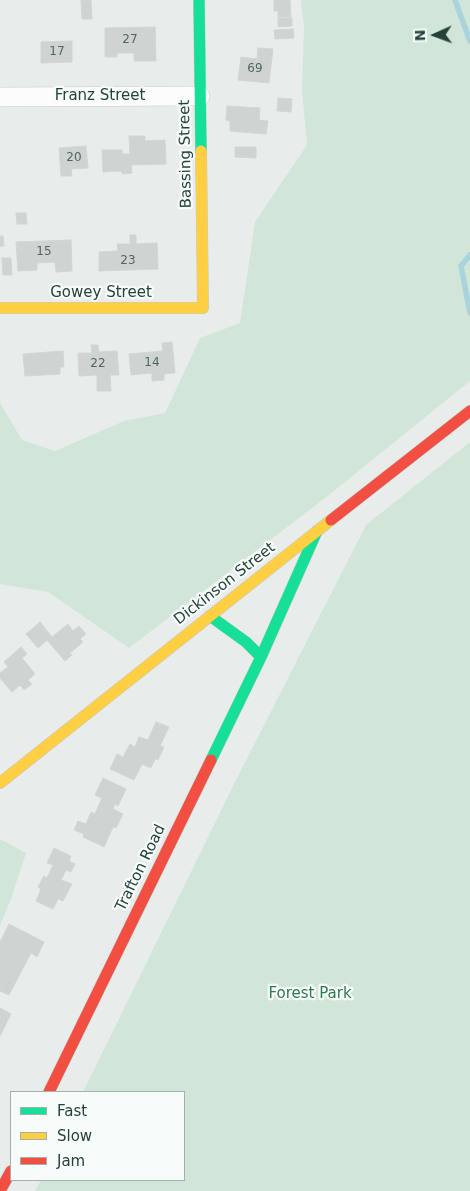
<!DOCTYPE html>
<html>
<head>
<meta charset="utf-8">
<style>
  body { margin:0 }
  #map { position:relative; width:470px; height:1191px; overflow:hidden; background:#e8edeb; font-family:"DejaVu Sans",sans-serif }
  canvas { display:block }
  .legend { position:absolute; left:10px; top:1091px; width:175px; height:90px; box-sizing:border-box; background:#f7fbf9; border:1px solid #a3b1ad; margin:0; padding:6px 9px; list-style:none; font-size:15px; color:#24423a }
  .legend li { display:flex; align-items:center; gap:10px; height:25px }
  .legend b { width:25px; border:1px solid #a3b1ad }
  .north { position:absolute; left:410px; top:10px; width:50px; height:50px; -webkit-text-stroke:4px #f7fbf9; paint-order:stroke; rotate:268deg; font-size:14px; font-weight:700; line-height:20px; text-align:center; color:#24423a }
  .north::after { content:''; display:block; margin:auto; width:18px; height:22px; background:#24423a; clip-path:polygon(50% 0,100% 100%,50% 72%,0 100%) }
</style>
</head>
<body>
<div id="map">
<canvas width="470" height="1191"></canvas>
<ul class="legend">
<li><b style="height:6px;background:#16e098"></b>Fast</li>
<li><b style="height:6px;background:#ffcf43"></b>Slow</li>
<li><b style="height:6px;background:#f24e42"></b>Jam</li>
</ul>
<div class="north">N</div>
</div>
<script>
const context = document.querySelector('canvas').getContext('2d');
context.lineJoin = 'round';
function fillPath(path, color) {
  context.fillStyle = color;
  context.fill(path, 'evenodd');
}
function toPath(rows) {
  const path = new Path2D();
  for (const r of rows) {
    path.moveTo(r[0], r[1]);
    for (let i = 2; i < r.length; i += 2) path.lineTo(r[i], r[i + 1]);
  }
  return path;
}
function stroke(path, color, width, dash) {
  context.strokeStyle = color;
  context.lineWidth = width;
  context.lineCap = dash ? 'butt' : 'round';
  context.setLineDash(dash || []);
  context.stroke(path);
}
function drawText(font, color, halo, rows, align = 'center') {
  context.font = font + ' "DejaVu Sans",sans-serif';
  context.lineWidth = 4.5;
  context.setLineDash([]);
  context.textBaseline = 'middle';
  context.strokeStyle = halo;
  context.fillStyle = color;
  for (const [text, x, y, turn = 0] of rows) {
    context.save();
    context.translate(x, y);
    context.rotate((+turn || 0) * Math.PI / 180);
    context.textAlign = isNaN(turn) ? turn : align;
    if (halo) context.strokeText(text, 0, 0);
    context.fillText(text, 0, 0);
    context.restore();
  }
}
fillPath(toPath([
  [301,0,470,0,470,381,329,495,129,648,48,592,0,584,0,403,22,440,55,451,124,421,165,413,200,338,240,323,255,222,307,145,302,90,304,27],
  [470,442,470,1191,35,1191,41,1180,184,1180,184,1092,83,1092,235,782,366,525],
  [0,839,26,853,11,899,0,926]
]), '#d1e6d8');
stroke(toPath([
  [455,0,470,41],
  [470,255,461,266,470,313]
]), '#a9d4db', 5.5);
const building = toPath([
  [81,0,91,0,92,19,82,19,81,0],
  [274,0,290,0,291,17,278,17,278,11,274,11,274,0],
  [278,18,292,18,292,26,278,27,278,18],
  [155,27,156,61,134,61,134,53,117,53,117,57,105,57,105,28,155,27],
  [293,29,294,38,275,39,274,30,293,29],
  [72,41,72,62,41,63,41,42,72,41],
  [258,48,273,49,269,83,238,80,241,57,257,59,258,48],
  [278,98,292,99,291,112,277,111,278,98],
  [227,106,260,108,259,120,268,121,266,134,230,131,230,121,226,120,227,106],
  [129,136,145,136,145,141,165,140,166,164,131,165,132,173,122,174,122,171,103,172,102,150,122,150,122,154,130,154,129,136],
  [86,146,88,168,71,169,72,176,61,176,59,148,86,146],
  [235,147,256,147,256,158,235,157,235,147],
  [16,213,26,213,27,224,17,224,16,213],
  [130,235,136,235,136,244,157,243,158,269,99,271,99,252,118,251,117,244,130,244,130,235],
  [0,236,3,236,4,246,0,246,0,236],
  [71,240,72,271,56,272,55,262,37,263,37,270,18,271,16,242,71,240],
  [2,258,11,258,12,275,3,275,2,258],
  [172,342,175,373,164,374,164,380,152,381,152,373,131,375,129,354,163,351,162,343,172,342],
  [91,345,98,345,99,352,117,351,119,375,110,375,111,391,97,391,97,375,79,376,78,353,92,353,91,345],
  [63,351,64,367,60,367,60,374,25,376,23,354,63,351],
  [40,622,52,637,68,624,73,631,79,626,86,634,80,639,83,642,70,653,72,655,65,661,47,640,38,648,26,634,40,622],
  [21,647,27,654,22,658,35,674,28,680,32,684,24,690,20,685,12,692,0,678,0,673,8,667,4,662,21,647],
  [156,722,169,727,160,746,164,747,158,760,155,759,151,768,142,764,134,780,110,769,117,754,123,757,130,744,135,747,139,737,148,740,156,722],
  [103,778,126,789,118,806,115,804,113,809,123,814,116,828,113,827,104,847,83,837,84,834,74,830,78,821,86,824,91,812,95,814,102,798,95,795,103,778],
  [54,848,71,856,69,861,75,864,71,872,66,870,61,880,72,884,63,901,58,899,53,909,36,901,41,889,38,887,44,876,47,878,53,865,47,863,54,848],
  [9,924,44,942,37,957,31,953,9,995,0,991,0,942,9,924],
  [0,1008,11,1014,0,1036,0,1008]
]);
fillPath(building, '#cfd4d2');
stroke(building, '#d1d6d4', 1);
const street = toPath([
  [0,97,200,96]
]);
const fast = toPath([
  [199,0,201,151],
  [210,616,246,642,261,657],
  [211,760,261,657,317,531]
]);
const slow = toPath([
  [0,308,203,308,201,151],
  [0,783,331,520]
]);
const jam = toPath([
  [331,520,470,411],
  [49,1092,211,760],
  [0,1191,11,1171]
]);
stroke(street, '#c5cac8', 20);
stroke(fast, '#c3cbc8', 12);
stroke(slow, '#c3cbc8', 12);
stroke(jam, '#c3cbc8', 12);
stroke(street, '#fcfcfc', 19);
stroke(fast, '#16e098', 11);
stroke(slow, '#ffcf43', 11);
stroke(jam, '#f24e42', 11);
drawText('12px', '#506761', null, [
  ["27",130,40],
  ["17",57,52],
  ["69",255,69],
  ["20",74,158],
  ["15",44,252],
  ["23",128,261],
  ["14",152,363],
  ["22",98,364]
]);
drawText('15px', '#24423a', '#f7fbf9', [
  ["Franz Street",100,96],
  ["Bassing Street",186,154,-91],
  ["Gowey Street",101,293],
  ["Dickinson Street",225,584,-38],
  ["Trafton Road",141,868,-64]
]);
drawText('15px', '#2d7a4b', '#f7fbf9', [
  ["Forest Park",310,994]
]);
</script>
</body>
</html>
